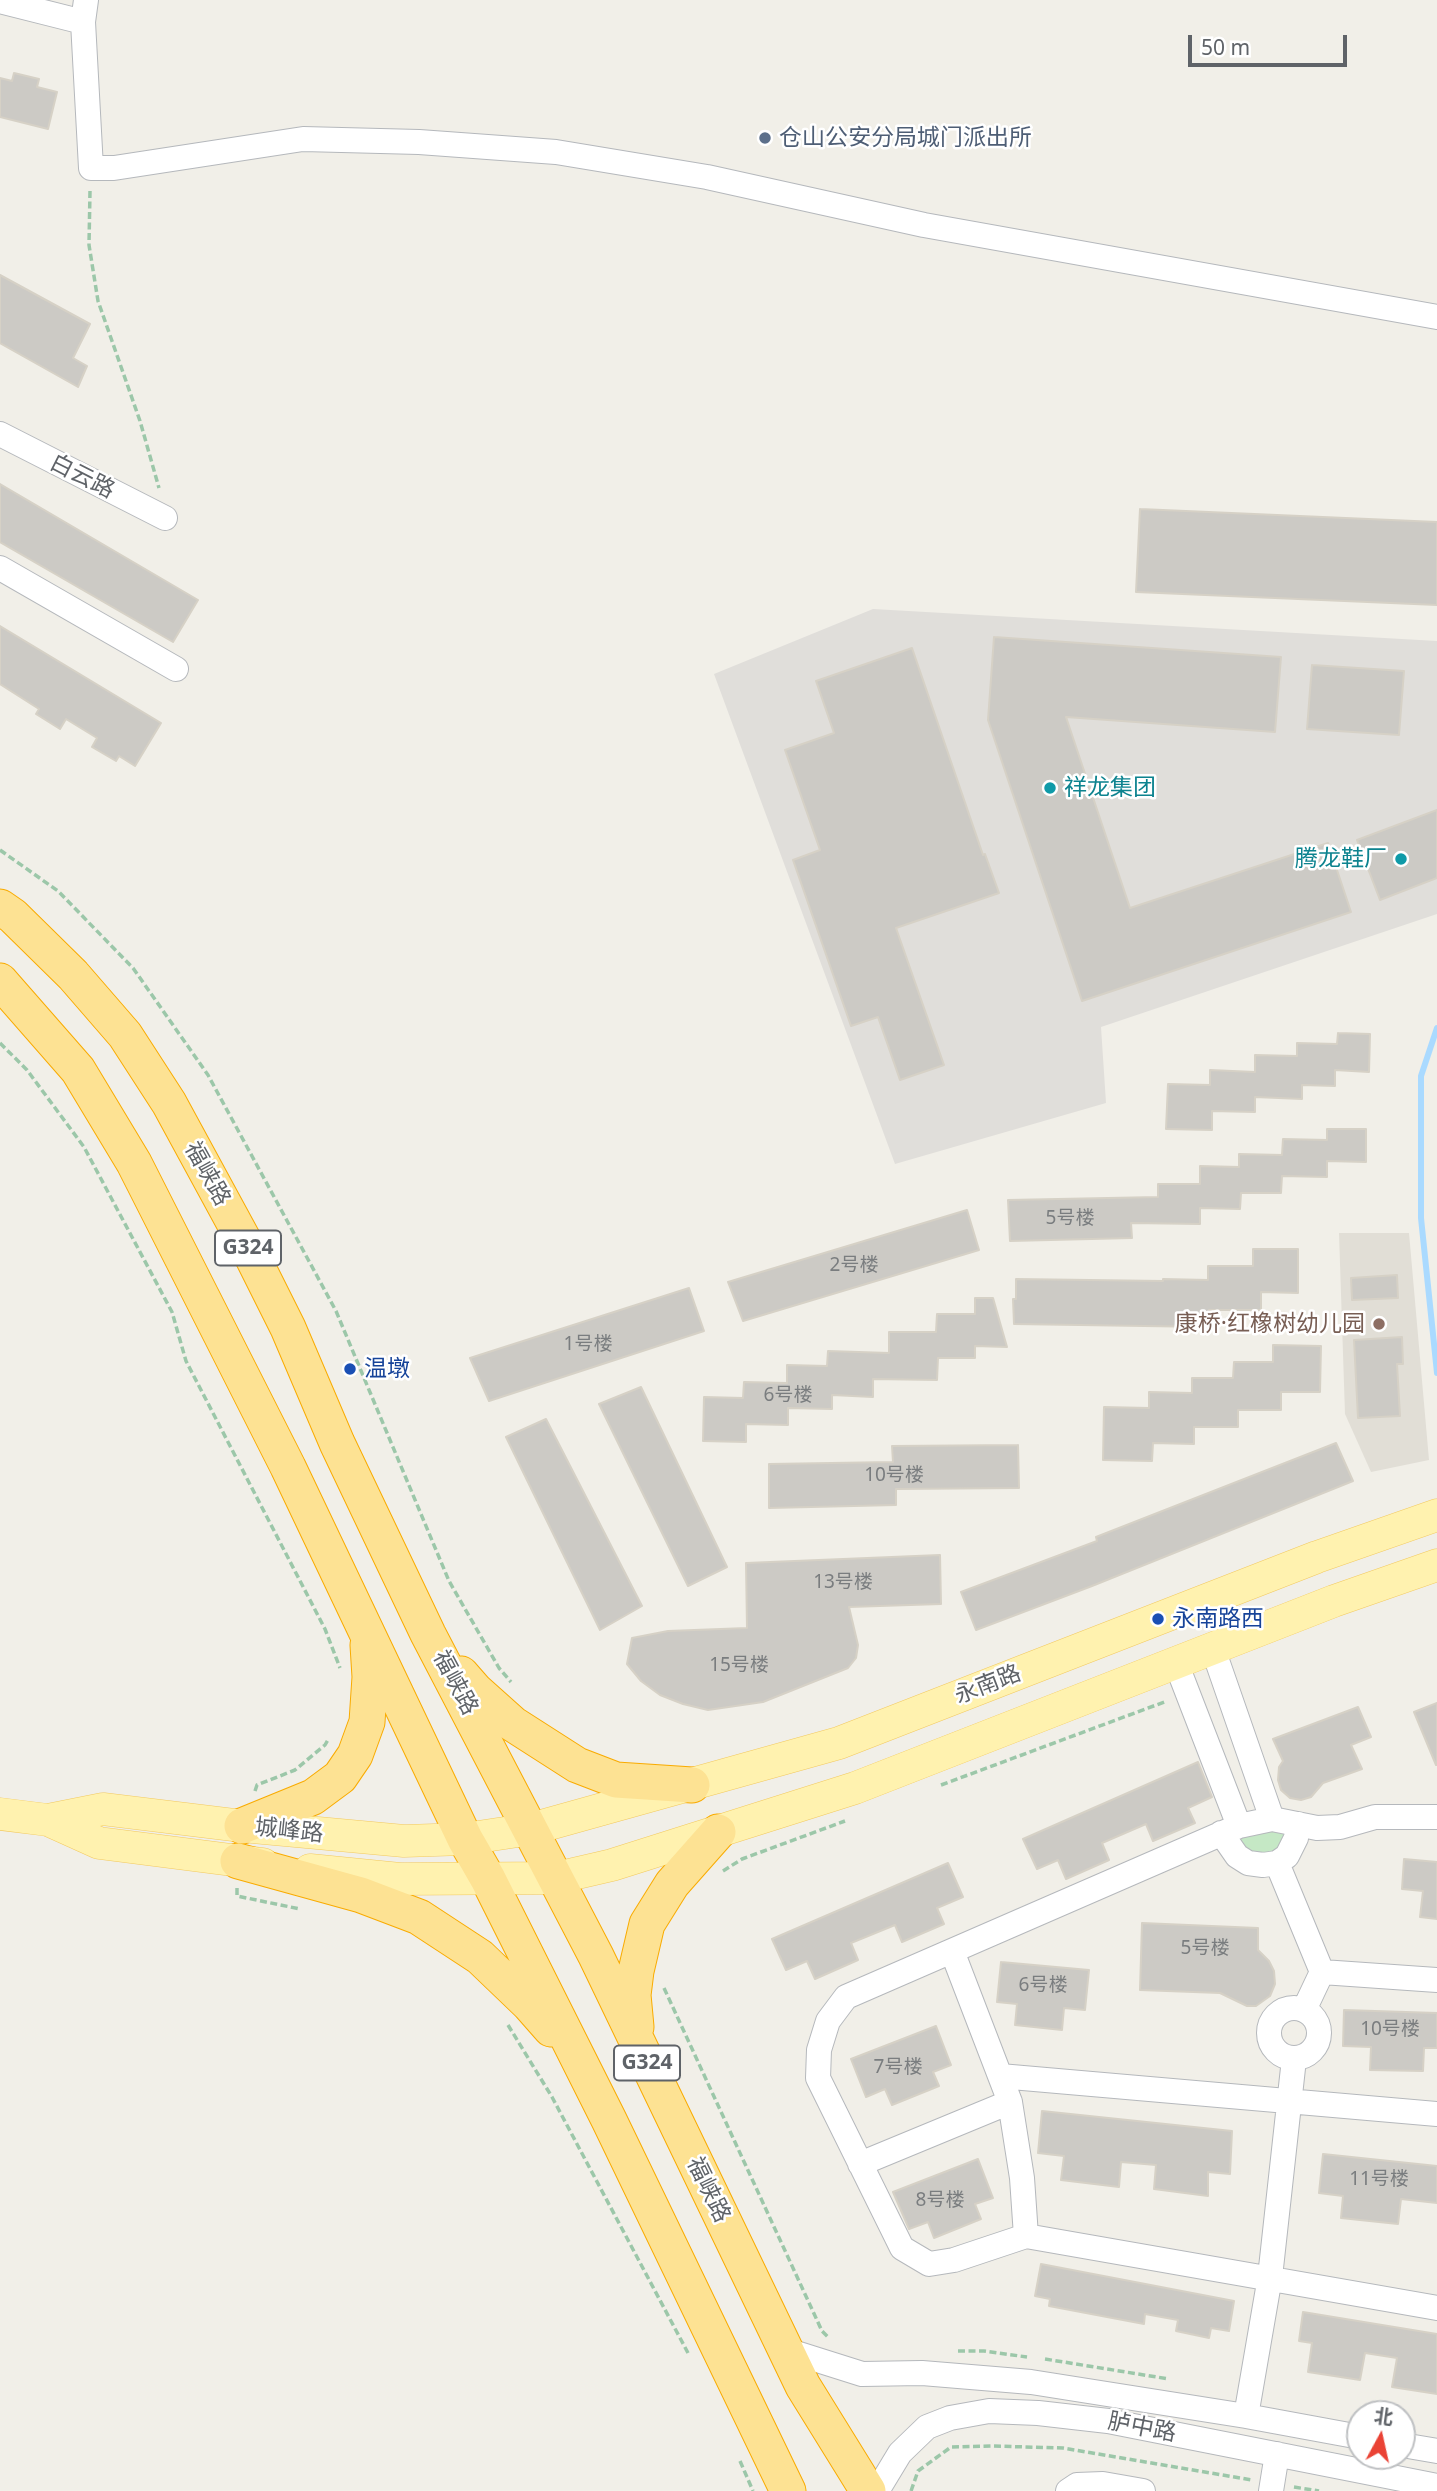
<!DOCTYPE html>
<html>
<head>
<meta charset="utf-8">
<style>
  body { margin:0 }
  #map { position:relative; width:1437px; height:2491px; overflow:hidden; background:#f1efe8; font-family:"Noto Sans","Noto Sans SC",sans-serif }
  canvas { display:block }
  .north { position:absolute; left:1346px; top:2400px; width:70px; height:70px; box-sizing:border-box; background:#fff; border:2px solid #bfc1c3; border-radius:50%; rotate:8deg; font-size:19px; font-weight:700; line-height:28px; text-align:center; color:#5f6368 }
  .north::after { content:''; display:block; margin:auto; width:24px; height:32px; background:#ea4335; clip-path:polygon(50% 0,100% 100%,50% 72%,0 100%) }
  .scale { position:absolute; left:1188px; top:35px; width:159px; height:32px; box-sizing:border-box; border:4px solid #5f6368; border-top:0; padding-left:9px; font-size:21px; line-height:24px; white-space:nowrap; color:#5f6368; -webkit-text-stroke:5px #fff; paint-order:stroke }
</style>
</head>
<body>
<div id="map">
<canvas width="1437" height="2491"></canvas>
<div class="north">北</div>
<div class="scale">50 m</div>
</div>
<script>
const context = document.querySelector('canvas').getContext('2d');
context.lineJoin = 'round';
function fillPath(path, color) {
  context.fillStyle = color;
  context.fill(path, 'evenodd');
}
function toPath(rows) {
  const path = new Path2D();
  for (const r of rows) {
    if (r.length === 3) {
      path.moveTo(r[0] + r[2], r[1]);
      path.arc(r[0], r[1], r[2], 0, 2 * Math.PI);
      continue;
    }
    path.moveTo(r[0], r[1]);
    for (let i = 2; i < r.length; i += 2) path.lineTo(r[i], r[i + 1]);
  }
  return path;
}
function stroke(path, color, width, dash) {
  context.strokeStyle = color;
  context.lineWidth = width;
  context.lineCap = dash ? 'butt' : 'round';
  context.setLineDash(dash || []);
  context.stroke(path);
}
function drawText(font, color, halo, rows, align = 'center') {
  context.font = font + ' "Noto Sans","Noto Sans SC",sans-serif';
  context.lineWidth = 5;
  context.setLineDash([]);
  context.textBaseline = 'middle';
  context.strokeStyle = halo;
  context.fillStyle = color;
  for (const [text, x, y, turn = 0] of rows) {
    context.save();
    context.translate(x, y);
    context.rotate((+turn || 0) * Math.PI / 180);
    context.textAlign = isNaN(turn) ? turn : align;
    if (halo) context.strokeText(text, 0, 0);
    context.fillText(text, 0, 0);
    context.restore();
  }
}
fillPath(toPath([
  [873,609,1437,641,1437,914,1101,1027,1106,1103,895,1164,714,674]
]), '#e0deda');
fillPath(toPath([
  [1339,1233,1409,1233,1429,1460,1371,1472,1345,1414]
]), '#e1ded6');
fillPath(toPath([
  [1271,1831,1290,1834,1280,1855,1253,1857,1235,1839]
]), '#c5e8c5');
stroke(toPath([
  [1437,1028,1421,1076,1421,1218,1437,1373]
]), '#aadaff', 6);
const building = toPath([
  [14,73,39,79,37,87,57,92,48,129,0,117,0,78,12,81,14,73],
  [0,275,90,324,73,358,87,366,78,387,0,343,0,275],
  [0,484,198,600,173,642,0,542,0,484],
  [1140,509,1437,522,1437,605,1136,592,1140,509],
  [0,626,161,723,135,766,119,756,116,761,92,747,97,738,66,719,60,729,36,714,39,709,0,684,0,626],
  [994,637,1281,657,1275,732,1066,717,1130,908,1328,843,1351,912,1082,1001,988,720,994,637],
  [912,648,983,855,985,854,999,893,896,928,944,1065,900,1080,878,1017,851,1026,793,860,820,850,785,750,834,733,816,681,912,648],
  [1312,665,1404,671,1399,735,1307,729,1312,665],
  [1437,810,1437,878,1380,900,1357,840,1437,810],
  [1338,1033,1370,1034,1369,1072,1335,1070,1335,1086,1302,1085,1302,1099,1255,1097,1255,1112,1212,1111,1212,1130,1166,1129,1168,1084,1210,1085,1210,1070,1255,1072,1255,1055,1297,1056,1297,1043,1337,1044,1338,1033],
  [1327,1129,1366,1129,1366,1162,1327,1161,1327,1177,1282,1176,1281,1193,1241,1193,1240,1209,1200,1208,1200,1224,1131,1223,1132,1238,1010,1241,1008,1200,1158,1197,1158,1184,1200,1184,1200,1166,1239,1167,1239,1154,1282,1155,1283,1139,1327,1140,1327,1129],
  [967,1210,979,1250,743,1321,728,1282,967,1210],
  [1253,1249,1298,1249,1298,1293,1261,1292,1261,1310,1209,1310,1209,1327,1014,1324,1013,1299,1016,1299,1016,1279,1163,1281,1163,1279,1208,1280,1208,1266,1253,1266,1253,1249],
  [1397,1275,1398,1298,1352,1300,1351,1278,1397,1275],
  [689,1288,704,1331,489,1401,470,1358,689,1288],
  [975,1298,993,1298,1007,1347,975,1346,975,1358,938,1358,937,1380,873,1379,873,1397,832,1395,832,1409,788,1408,788,1425,746,1424,746,1442,703,1441,704,1397,743,1398,744,1382,787,1383,787,1365,827,1366,828,1351,889,1353,889,1332,936,1332,937,1314,975,1314,975,1298],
  [1402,1337,1403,1364,1397,1364,1400,1416,1358,1418,1354,1340,1402,1337],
  [1273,1345,1321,1346,1320,1392,1281,1392,1281,1410,1238,1410,1238,1427,1194,1427,1194,1444,1153,1443,1152,1461,1103,1460,1104,1407,1149,1408,1149,1392,1192,1393,1192,1378,1233,1378,1234,1362,1273,1362,1273,1345],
  [641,1387,727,1567,688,1586,599,1404,641,1387],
  [546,1419,642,1606,600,1630,506,1437,546,1419],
  [1336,1443,1353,1481,1092,1586,976,1630,961,1592,1097,1541,1096,1537,1336,1443],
  [1018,1445,1019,1488,896,1489,896,1505,769,1508,769,1464,893,1462,892,1446,1018,1445],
  [940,1555,941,1604,849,1607,858,1645,856,1658,848,1668,763,1702,708,1710,683,1704,660,1695,641,1681,627,1664,632,1638,668,1631,747,1628,746,1563,940,1555],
  [1437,1703,1437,1765,1436,1765,1414,1712,1437,1703],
  [1358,1707,1371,1737,1351,1745,1362,1769,1323,1783,1311,1797,1301,1800,1290,1798,1281,1790,1278,1780,1279,1767,1283,1761,1273,1739,1358,1707],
  [1198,1762,1212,1797,1188,1808,1195,1823,1153,1841,1146,1824,1102,1843,1109,1860,1066,1879,1058,1860,1037,1869,1023,1839,1198,1762],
  [1404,1859,1437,1862,1437,1919,1420,1917,1423,1891,1402,1889,1404,1859],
  [948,1863,963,1897,937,1908,944,1924,902,1942,895,1925,851,1943,858,1960,815,1979,807,1961,786,1970,772,1939,948,1863],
  [1142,1923,1258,1928,1258,1950,1269,1961,1274,1971,1275,1984,1270,1996,1256,2006,1247,2006,1220,1993,1140,1990,1142,1923],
  [1001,1962,1089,1970,1085,2010,1064,2008,1062,2030,1015,2025,1017,2004,997,2002,1001,1962],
  [1344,2010,1437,2013,1437,2048,1424,2048,1423,2071,1370,2070,1371,2047,1343,2046,1344,2010],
  [936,2026,951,2065,933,2072,939,2086,892,2105,885,2089,866,2097,851,2059,936,2026],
  [1042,2111,1232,2131,1230,2174,1208,2172,1208,2196,1154,2189,1156,2165,1121,2162,1119,2187,1061,2180,1064,2156,1038,2153,1042,2111],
  [1323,2154,1437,2166,1437,2203,1401,2199,1398,2224,1341,2218,1343,2196,1319,2193,1323,2154],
  [978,2159,993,2198,975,2204,981,2219,934,2238,928,2222,909,2229,893,2192,978,2159],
  [1041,2264,1234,2301,1229,2331,1211,2328,1209,2338,1176,2331,1178,2320,1145,2314,1144,2324,1049,2306,1050,2299,1035,2296,1041,2264],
  [1303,2312,1437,2334,1437,2394,1392,2387,1397,2358,1365,2353,1360,2380,1308,2372,1312,2343,1299,2341,1303,2312]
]);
fillPath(building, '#cccac5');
stroke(building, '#d6d1c6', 2);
const minor = toPath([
  [86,0,83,22,91,168,114,168,303,139,419,142,556,152,707,177,924,225,1437,317],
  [0,1,83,22],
  [0,434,165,518],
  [0,568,176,669],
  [1213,1649,1272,1819],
  [1176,1663,1239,1826],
  [1437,1817,1375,1817,1340,1827,1317,1828,1272,1819,1239,1826,846,1997,828,2021,819,2050,818,2078,902,2248,929,2264,954,2260,1026,2236,1437,2308],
  [1221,1833,1237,1856,1248,1863,1263,1865,1277,1863,1287,1856,1296,1838,1298,1824],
  [1277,1863,1322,1972,1304,2010],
  [952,1951,1000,2076],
  [1322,1972,1437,1980],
  [1294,2033,25],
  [1010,2102,1022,2178,1026,2236],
  [860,2164,1010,2102,1000,2076,1437,2114],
  [786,2350,862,2374,922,2373,1031,2382,1246,2416,1360,2437],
  [1246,2416,1270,2277,1294,2059],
  [1402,2445,1437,2451],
  [877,2491,900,2453,927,2427,950,2418,989,2411,1038,2413,1108,2421,1437,2486],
  [1068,2491,1077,2485,1103,2484,1143,2491],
  [1271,2491,1277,2454]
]);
const major = toPath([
  [0,1814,48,1820,99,1843,263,1864],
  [48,1820,103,1809,242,1826,404,1841,465,1839,531,1829,839,1743,1317,1557,1437,1515],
  [310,1870,400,1879,556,1878,612,1865,855,1788,1334,1601,1437,1565]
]);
const highway = toPath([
  [0,907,13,916,73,975,125,1035,169,1103,250,1252,288,1328,337,1443,428,1634,596,1956,803,2386,868,2491],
  [0,981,78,1070,134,1163,288,1467,465,1839,488,1879,609,2120,788,2491],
  [461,1674,475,1690,513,1724,577,1765,616,1780,692,1785],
  [242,1826,313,1797,340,1777,355,1755,367,1722,370,1677,368,1645],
  [238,1861,361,1895,419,1917,480,1957,529,2004,551,2029],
  [636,2027,633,1995,636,1971,647,1924,672,1884,718,1832]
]);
stroke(minor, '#b5b8bc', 26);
stroke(major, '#f2c960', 33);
stroke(highway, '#f9ab00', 37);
stroke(toPath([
  [90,191,89,245,98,301,140,421,159,488],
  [0,850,58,891,133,968,208,1075,336,1311,449,1581,499,1668,511,1682],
  [0,1043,27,1070,84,1147,172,1312,186,1361,325,1629,340,1668],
  [941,1785,1167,1701],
  [255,1791,257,1785,295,1770,325,1745,329,1738],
  [723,1871,742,1859,845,1821],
  [237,1888,237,1896,300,1909],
  [664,1988,822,2331,829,2338],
  [508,2025,552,2097,688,2353],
  [958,2351,984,2351,1027,2357],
  [1045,2359,1169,2379],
  [740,2461,753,2491],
  [1294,2487,1319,2491],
  [911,2491,918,2471,951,2447,992,2446,1063,2448,1252,2480]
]), '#9cc7a9', 3.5, [7, 3.5]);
stroke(minor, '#fff', 24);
stroke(major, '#fff2af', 32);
stroke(highway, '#fde293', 35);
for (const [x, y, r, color] of [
  [765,138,7,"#5c6f8a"],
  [1050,788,7,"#0f9aa8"],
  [1401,859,7,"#0f9aa8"],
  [1379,1324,7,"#8d6e63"],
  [350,1369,7,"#1a4fb4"],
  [1158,1619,7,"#1a4fb4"]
]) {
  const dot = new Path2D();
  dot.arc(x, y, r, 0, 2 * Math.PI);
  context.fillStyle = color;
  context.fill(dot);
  stroke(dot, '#fff', 2.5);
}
drawText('19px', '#7a7d7f', null, [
  ["5号楼",1070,1219],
  ["2号楼",854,1266],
  ["1号楼",588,1345],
  ["6号楼",788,1396],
  ["10号楼",894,1476],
  ["13号楼",843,1583],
  ["15号楼",739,1666],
  ["5号楼",1205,1949],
  ["6号楼",1043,1986],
  ["10号楼",1390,2030],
  ["7号楼",898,2068],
  ["11号楼",1379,2180],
  ["8号楼",940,2201]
]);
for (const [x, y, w] of [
  [248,1248,66],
  [647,2063,66]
]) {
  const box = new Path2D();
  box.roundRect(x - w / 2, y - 17.5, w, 35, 5);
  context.fillStyle = '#fff';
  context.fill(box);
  stroke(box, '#5f6368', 2);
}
drawText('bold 21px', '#5f6368', null, [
  ["G324",248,1248],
  ["G324",647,2063]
]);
drawText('23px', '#4e5e75', '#fff', [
  ["仓山公安分局城门派出所",779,138]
], 'left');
drawText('23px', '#5f6368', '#fff', [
  ["白云路",82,477,27],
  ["福峡路",207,1174,61],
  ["福峡路",455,1683,62],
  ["永南路",988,1685,-21],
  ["城峰路",289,1831,6],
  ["福峡路",708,2190,64],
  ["胪中路",1142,2428,11]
]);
drawText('23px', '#0d838f', '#fff', [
  ["祥龙集团",1064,788],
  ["腾龙鞋厂",1387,859,"right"]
], 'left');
drawText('23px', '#785e54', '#fff', [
  ["康桥·红橡树幼儿园",1365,1324]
], 'right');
drawText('23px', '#164399', '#fff', [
  ["温墩",364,1369],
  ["永南路西",1172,1619]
], 'left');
</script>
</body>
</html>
